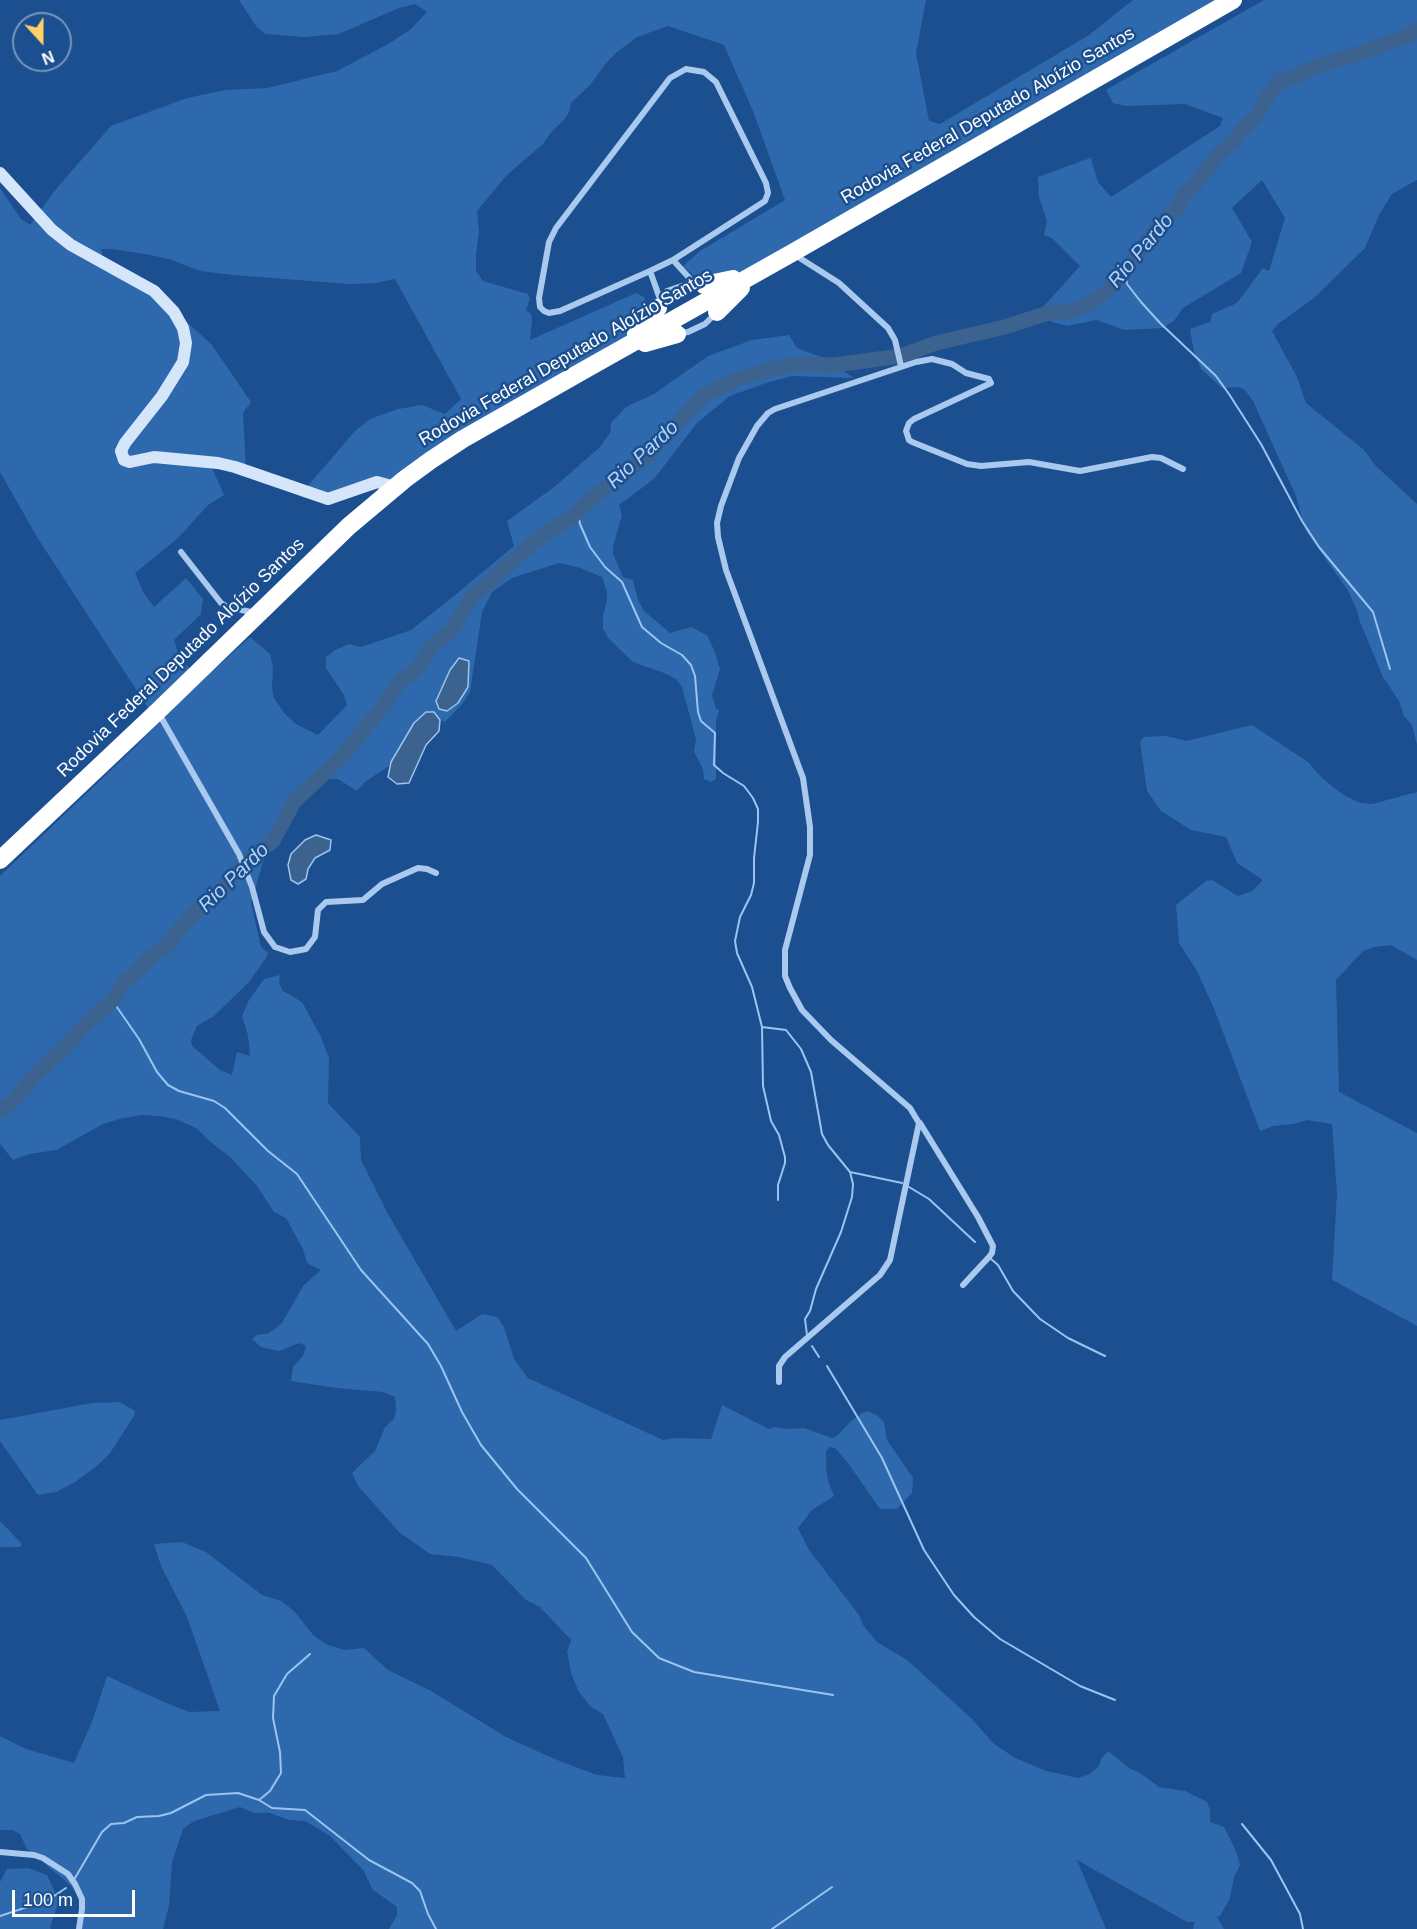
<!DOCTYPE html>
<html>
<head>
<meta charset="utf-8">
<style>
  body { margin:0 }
  #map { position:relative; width:1417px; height:1929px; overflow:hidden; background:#1b4f8f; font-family:Helvetica,sans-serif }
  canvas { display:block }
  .north { position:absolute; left:12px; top:12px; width:60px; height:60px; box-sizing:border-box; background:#1b4f8f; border:2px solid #7695bc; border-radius:50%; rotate:159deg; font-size:16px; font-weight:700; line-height:24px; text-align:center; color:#fff }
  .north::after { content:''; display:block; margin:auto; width:21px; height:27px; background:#ffd166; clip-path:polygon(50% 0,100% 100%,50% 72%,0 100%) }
  .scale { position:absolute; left:12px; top:1890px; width:123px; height:27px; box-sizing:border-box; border:3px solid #fff; border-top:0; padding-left:8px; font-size:18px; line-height:21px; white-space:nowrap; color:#fff; -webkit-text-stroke:4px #1b4f8f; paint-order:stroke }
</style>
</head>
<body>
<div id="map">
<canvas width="1417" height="1929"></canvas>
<div class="north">N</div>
<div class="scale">100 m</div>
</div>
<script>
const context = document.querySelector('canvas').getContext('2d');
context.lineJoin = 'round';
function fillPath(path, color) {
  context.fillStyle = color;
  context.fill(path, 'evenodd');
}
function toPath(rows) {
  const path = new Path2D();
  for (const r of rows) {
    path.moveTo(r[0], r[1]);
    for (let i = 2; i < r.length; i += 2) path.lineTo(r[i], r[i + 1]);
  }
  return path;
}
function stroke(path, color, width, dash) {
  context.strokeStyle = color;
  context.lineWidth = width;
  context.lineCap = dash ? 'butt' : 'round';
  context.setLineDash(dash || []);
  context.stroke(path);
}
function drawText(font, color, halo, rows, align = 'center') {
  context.font = font + ' Helvetica,sans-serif';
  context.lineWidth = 5;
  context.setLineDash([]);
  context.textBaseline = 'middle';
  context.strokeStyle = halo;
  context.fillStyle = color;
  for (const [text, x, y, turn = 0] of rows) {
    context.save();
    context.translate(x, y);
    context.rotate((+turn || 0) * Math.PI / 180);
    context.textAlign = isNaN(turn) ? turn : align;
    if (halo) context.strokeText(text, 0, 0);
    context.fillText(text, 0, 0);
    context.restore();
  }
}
fillPath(toPath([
  [239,0,926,0,916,53,929,121,940,124,1089,35,1133,0,1234,0,734,277,712,281,693,275,683,266,700,251,785,200,753,111,724,45,668,26,637,37,617,52,606,63,590,85,571,103,569,112,564,120,552,131,543,144,507,175,477,211,479,231,476,255,476,271,483,281,528,294,530,299,526,310,531,314,532,321,530,340,636,293,644,297,646,305,644,326,389,487,352,495,333,501,316,501,299,496,355,431,370,419,398,409,422,405,445,414,461,399,395,279,376,283,349,284,234,275,200,271,169,259,145,254,111,249,101,249,103,257,176,312,212,345,251,402,243,413,246,470,212,468,224,495,208,505,178,538,135,573,143,592,154,607,186,578,203,599,201,614,174,640,178,653,184,664,192,670,150,711,37,537,0,472,0,188,21,219,30,225,56,189,111,126,187,98,225,90,267,88,337,71,390,43,411,29,427,12,415,4,399,8,339,34,304,37,265,34,256,26],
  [1264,0,1417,0,1417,180,1392,194,1379,215,1365,248,1314,298,1278,324,1272,331,1297,377,1306,403,1364,450,1375,465,1417,504,1417,745,1412,725,1404,716,1399,701,1383,677,1360,622,1357,610,1347,589,1305,530,1296,496,1253,401,1245,390,1239,387,1222,388,1201,369,1194,352,1190,329,1210,322,1212,314,1237,303,1263,268,1269,271,1285,218,1262,180,1232,208,1252,242,1241,273,1183,308,1174,321,1162,328,1125,330,1096,320,1067,326,1052,322,1036,315,1080,266,1052,238,1044,235,1047,221,1039,197,1038,177,1093,157,1091,159,1098,182,1111,197,1220,126,1223,118,1185,104,1126,106,1113,103,1106,90],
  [789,335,797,348,821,357,854,378,792,376,766,383,730,396,697,423,654,479,619,505,622,515,613,547,613,554,623,577,633,580,638,600,644,611,670,633,691,627,707,635,714,650,720,669,712,695,716,709,719,710,716,722,716,779,711,782,704,779,703,769,694,752,696,739,682,687,676,679,664,673,633,662,608,638,603,628,603,615,607,601,607,592,602,577,580,568,559,563,512,578,492,592,482,612,470,692,463,703,445,722,435,717,414,725,388,767,366,781,357,791,338,779,319,779,293,813,265,855,251,903,261,947,268,953,266,958,249,982,214,1016,197,1026,191,1040,192,1046,220,1070,232,1075,237,1052,250,1056,248,1035,242,1016,249,1000,264,979,280,975,279,983,283,991,302,1002,320,1035,329,1058,328,1103,360,1137,361,1160,387,1212,456,1331,482,1314,497,1317,504,1327,514,1359,528,1378,663,1440,676,1438,711,1439,722,1405,769,1429,774,1427,785,1429,804,1428,832,1438,837,1436,850,1422,862,1413,868,1411,878,1416,884,1422,887,1440,913,1478,912,1493,897,1509,880,1509,848,1463,835,1448,830,1447,826,1451,826,1468,828,1481,834,1496,812,1510,798,1528,809,1550,859,1615,863,1625,877,1642,907,1660,971,1718,993,1743,1015,1758,1046,1771,1078,1778,1090,1774,1099,1766,1101,1759,1108,1751,1129,1768,1140,1773,1159,1787,1185,1791,1207,1802,1210,1810,1210,1822,1224,1827,1236,1851,1240,1865,1234,1877,1230,1898,1220,1916,1217,1917,1224,1929,1193,1929,1195,1922,1187,1922,1077,1860,1106,1929,389,1929,397,1915,397,1907,372,1889,364,1871,330,1836,305,1821,289,1820,270,1813,255,1813,240,1807,194,1821,183,1829,172,1862,169,1906,163,1929,82,1929,83,1914,76,1892,68,1883,27,1849,20,1834,13,1830,0,1830,0,1736,26,1749,74,1763,93,1719,107,1676,164,1702,189,1712,220,1711,187,1617,161,1566,154,1544,182,1542,206,1552,262,1595,281,1601,294,1611,314,1636,328,1645,345,1650,364,1648,388,1670,431,1691,506,1737,552,1758,597,1775,625,1778,623,1757,603,1714,591,1707,579,1692,571,1673,567,1652,571,1640,540,1607,526,1600,492,1565,459,1557,430,1554,399,1532,359,1487,352,1473,375,1451,385,1427,394,1419,396,1410,395,1397,383,1392,336,1388,291,1381,293,1367,303,1356,306,1346,299,1343,279,1351,261,1347,252,1339,257,1335,269,1333,282,1323,303,1286,321,1270,307,1263,303,1249,286,1218,274,1212,257,1186,230,1157,213,1144,196,1128,176,1119,159,1116,141,1115,119,1119,103,1124,56,1150,29,1154,13,1160,0,1144,0,876,131,751,197,685,250,637,270,654,273,667,272,688,274,698,285,714,296,724,318,735,347,705,344,695,326,668,326,657,335,650,349,644,361,647,411,630,454,596,514,546,507,521,553,488,599,448,610,433,611,423,626,407,654,394,708,356,752,340],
  [1252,725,1308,762,1323,779,1342,794,1360,803,1372,804,1417,792,1417,960,1391,945,1374,947,1363,951,1336,980,1339,1092,1417,1133,1417,1326,1332,1280,1337,1194,1332,1124,1307,1120,1294,1124,1273,1126,1260,1131,1215,1011,1197,971,1179,943,1176,905,1206,881,1212,880,1238,896,1252,891,1263,880,1237,863,1226,837,1191,830,1161,811,1147,791,1140,741,1144,737,1167,736,1186,741],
  [120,1402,135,1411,134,1416,110,1453,97,1466,75,1482,56,1492,38,1495,0,1441,0,1420,92,1403],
  [0,1521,22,1544,20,1547,0,1547],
  [28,1868,47,1875,59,1901,50,1927,51,1929,0,1929,0,1882,7,1869]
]), '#2e69ad');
const water = toPath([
  [459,658,469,661,468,687,458,703,447,711,439,709,436,701,450,670,459,658],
  [426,712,434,712,440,720,439,731,426,745,409,783,397,784,388,777,391,762,414,723,426,712],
  [316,835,331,840,330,850,315,858,308,869,306,879,298,884,291,880,288,865,291,854,305,840,316,835]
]);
fillPath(water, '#3c6290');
stroke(water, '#9cc4f0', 1.5);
stroke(toPath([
  [1125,272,1127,284,1141,302,1160,323,1216,376,1229,394,1261,444,1302,521,1319,547,1373,612,1390,669],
  [578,512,580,524,590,547,605,567,622,582,642,627,661,643,682,655,691,665,695,676,698,712,701,721,715,733,714,765,723,773,744,786,753,798,758,809,758,822,754,858,754,883,751,895,740,917,735,941,737,953,752,987,762,1027,763,1086,771,1121,779,1135,785,1157,785,1163,778,1185,778,1200],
  [112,1000,139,1039,157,1072,168,1085,179,1091,214,1101,225,1108,268,1151,297,1174,361,1270,428,1344,441,1366,462,1412,481,1445,517,1489,586,1558,632,1632,659,1658,694,1672,833,1695],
  [762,1027,786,1030,801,1049,811,1072,822,1134,828,1145,850,1172,853,1184,852,1197,841,1232,816,1289,810,1311,805,1319,807,1335],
  [850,1172,902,1183],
  [909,1187,929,1199,975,1242],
  [991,1259,998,1265,1013,1291,1040,1319,1068,1338,1105,1356],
  [812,1346,819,1357],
  [827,1366,882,1458,924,1550,954,1595,974,1617,1000,1639,1080,1686,1115,1700],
  [259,1800,270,1791,281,1773,280,1752,273,1718,274,1696,287,1674,310,1654],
  [1242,1824,1271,1860,1300,1914,1303,1929],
  [75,1878,102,1832,111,1824,124,1823,137,1817,159,1816,171,1813,206,1795,238,1793,259,1800,272,1808,305,1810,369,1860,412,1883,420,1891,428,1914,436,1929],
  [0,1916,48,1900,66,1888],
  [772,1929,832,1887]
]), '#9cc4f0', 2);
stroke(toPath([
  [0,1111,14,1100,32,1079,72,1040,80,1030,114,999,125,980,130,978,151,957,170,943,176,933,202,906,222,891,230,877,254,855,273,841,294,802,343,755,381,709,401,680,409,676,418,668,431,647,452,630,471,598,526,549,552,529,573,516,591,499,650,453,704,395,738,379,773,369,797,364,834,365,901,356,936,343,1005,327,1048,313,1070,311,1086,305,1106,292,1125,272,1146,242,1166,218,1179,206,1184,194,1195,184,1218,155,1235,141,1240,132,1257,115,1267,97,1280,80,1292,78,1315,67,1364,52,1408,36,1417,30]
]), '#3c6290', 15);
stroke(toPath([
  [686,69,704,72,716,82,766,183,768,193,765,201,673,260,650,271,560,311,549,313,544,311,540,307,539,298,549,242,556,228,670,78,686,69],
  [795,255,839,283,888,328,895,340,901,366],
  [673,260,693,282],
  [650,271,660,299],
  [693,282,704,285,708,290,716,305,717,312,705,324,688,332,677,334,668,329,665,324,660,315,658,304,660,299,667,291,693,282],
  [181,552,221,603,227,607,256,613],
  [158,712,239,854,252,887,264,932,275,947,290,952,306,949,315,937,318,910,326,902,363,900,382,884,418,868,427,869,436,873],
  [920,1123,978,1217,993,1246,992,1253,989,1257,963,1285],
  [779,1382,779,1366,785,1357,880,1275,890,1260,919,1123,910,1108,831,1040,802,1010,790,988,785,976,785,950,810,855,810,827,803,778,726,570,718,537,717,523,721,506,739,458,757,426,768,413,775,409,916,362,932,359,952,364,966,373,989,379,991,383,914,419,909,423,906,431,909,440,912,442,967,464,981,466,1029,462,1080,471,1152,457,1161,458,1183,469],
  [0,1852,34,1855,43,1858,68,1874,75,1884,82,1899,82,1909,79,1929]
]), '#a9c9ee', 6);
stroke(toPath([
  [0,173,52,230,71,245,154,291,174,312,183,328,186,343,183,362,162,396,125,443,121,451,124,460,130,462,154,457,218,463,235,467,328,499,377,482,395,487]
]), '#d6e6fa', 12);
stroke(toPath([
  [704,285,733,279],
  [717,312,741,288],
  [636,334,658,308],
  [645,343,677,334],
  [0,860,158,711,349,526,405,479,431,460,463,439,586,369,792,253,1233,0]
]), '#fff', 18);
drawText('18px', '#fff', '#1b4f8f', [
  ["Rodovia Federal Deputado Aloízio Santos",988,116,-30],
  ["Rodovia Federal Deputado Aloízio Santos",566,358,-30],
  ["Rodovia Federal Deputado Aloízio Santos",181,658,-44]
]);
drawText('italic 20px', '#b5d3f5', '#1b4f8f', [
  ["Rio Pardo",1141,251,-50],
  ["Rio Pardo",643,455,-43],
  ["Rio Pardo",234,878,-44]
]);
</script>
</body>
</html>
